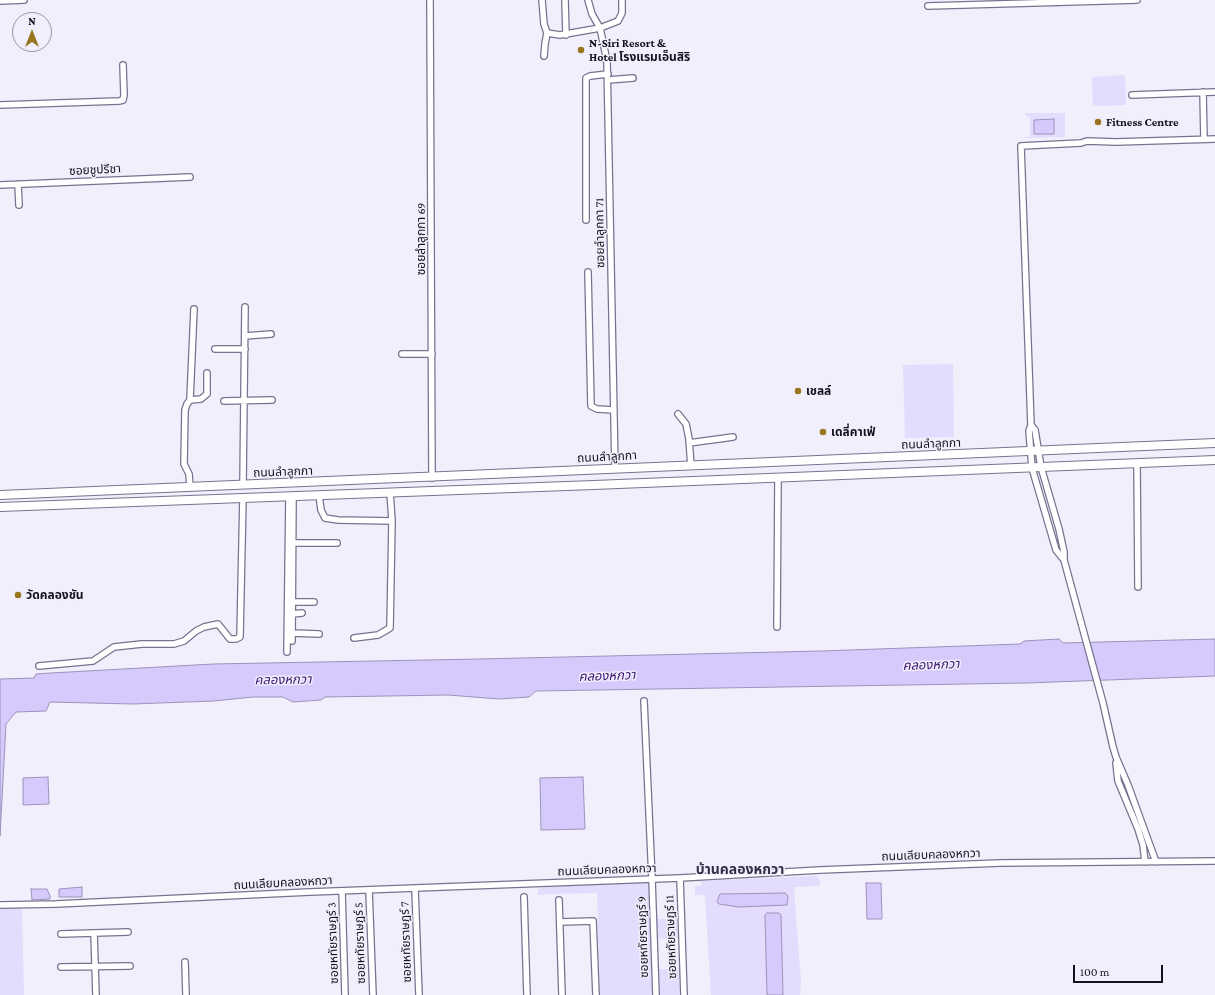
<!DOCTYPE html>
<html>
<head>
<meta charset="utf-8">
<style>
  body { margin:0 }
  #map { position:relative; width:1215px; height:995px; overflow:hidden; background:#f1effc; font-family:"Crimson Pro",serif }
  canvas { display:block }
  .north { position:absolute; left:12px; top:12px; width:40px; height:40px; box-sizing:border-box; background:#f1effc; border:1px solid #9996a3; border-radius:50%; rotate:0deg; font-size:11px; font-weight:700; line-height:16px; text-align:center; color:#14111d }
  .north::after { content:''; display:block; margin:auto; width:14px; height:18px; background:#9a7520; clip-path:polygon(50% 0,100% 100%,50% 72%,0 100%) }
  .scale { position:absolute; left:1073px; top:965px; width:90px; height:18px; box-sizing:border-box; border:2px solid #14111d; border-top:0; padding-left:5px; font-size:12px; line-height:14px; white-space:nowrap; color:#14111d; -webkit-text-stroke:3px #f1effc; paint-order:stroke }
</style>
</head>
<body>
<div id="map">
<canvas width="1215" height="995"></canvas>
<div class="north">N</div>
<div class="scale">100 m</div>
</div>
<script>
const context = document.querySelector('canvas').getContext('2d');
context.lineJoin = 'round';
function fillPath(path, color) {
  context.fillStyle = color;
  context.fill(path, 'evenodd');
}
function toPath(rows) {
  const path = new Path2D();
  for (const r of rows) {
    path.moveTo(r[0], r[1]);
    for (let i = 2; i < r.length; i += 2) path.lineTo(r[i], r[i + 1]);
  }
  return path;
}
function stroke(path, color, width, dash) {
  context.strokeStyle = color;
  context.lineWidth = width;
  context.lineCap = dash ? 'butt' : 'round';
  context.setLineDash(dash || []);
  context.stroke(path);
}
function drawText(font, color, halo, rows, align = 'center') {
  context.font = font + ' "Crimson Pro","Noto Sans Thai",serif';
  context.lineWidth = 3;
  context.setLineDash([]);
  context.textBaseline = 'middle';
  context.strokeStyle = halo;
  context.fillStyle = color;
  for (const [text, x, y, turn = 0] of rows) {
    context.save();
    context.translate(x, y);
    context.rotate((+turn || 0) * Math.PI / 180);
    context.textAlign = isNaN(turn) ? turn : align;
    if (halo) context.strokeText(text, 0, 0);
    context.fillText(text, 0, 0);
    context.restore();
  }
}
fillPath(toPath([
  [1125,75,1126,105,1093,106,1092,77],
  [1025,113,1065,113,1065,137,1025,138,1025,137,1030,137,1030,117,1026,116],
  [953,364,954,437,905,438,903,365],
  [817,876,821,882,819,886,794,887,801,982,800,995,783,995,781,915,768,913,765,915,767,995,711,995,705,895,695,895,695,886,701,886,701,881],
  [784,893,788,896,729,906,719,904,717,902,720,894],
  [646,882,649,884,653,995,600,995,597,893,544,894,544,895,538,895,538,889,552,886],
  [0,908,22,908,24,995,0,995],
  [657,919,677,919,678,938,657,939],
  [658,969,679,969,680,995,658,995]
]), '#e3dcfc');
const water = toPath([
  [1054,119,1054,134,1034,134,1034,120,1054,119],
  [1059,639,1063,643,1215,639,1215,676,1027,683,536,691,529,697,499,699,448,695,325,697,321,700,293,702,283,697,253,697,214,701,132,704,50,702,46,711,16,712,6,724,0,836,0,679,34,678,36,674,51,673,213,664,480,659,821,651,1020,644,1024,641,1059,639],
  [48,777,49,804,23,805,23,778,48,777],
  [583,777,585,829,541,830,540,778,583,777],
  [866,883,881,883,882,919,867,919,866,883],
  [82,887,82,897,59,897,59,889,82,887],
  [31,889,47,889,50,896,50,899,32,900,31,889],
  [785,893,788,896,787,905,739,907,719,904,717,902,720,894,785,893],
  [767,913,779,913,781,915,783,995,767,995,765,915,767,913]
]);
fillPath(water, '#d6cafd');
stroke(water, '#9c92ba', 1);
const street = toPath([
  [430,0,432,478],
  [542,0,544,24,547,33,560,35,600,28,618,21,622,13,622,0],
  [565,0,566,35],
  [588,0,592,14,600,28,607,61,615,469],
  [0,1,24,0],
  [928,6,1137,0],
  [544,56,545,44,547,33],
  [608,80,633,78],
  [1203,92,1204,139],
  [1132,95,1215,92],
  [0,105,119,101,123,100,124,95,123,65],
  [18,184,19,205],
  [0,185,190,177],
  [586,220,586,78,590,76,608,74],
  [588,272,591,406,597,409,614,410],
  [245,336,271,334],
  [215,349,245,349],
  [402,354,432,354],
  [190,400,201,399,207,394,207,373],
  [224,401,272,400],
  [678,414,686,424,689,439,691,466],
  [1031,425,1035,430,1041,467,1059,529,1064,552,1064,560,1103,703,1113,747,1116,757,1128,785,1156,862],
  [689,443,733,437],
  [1137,463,1138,587],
  [243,485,245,307],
  [190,487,189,474,184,464,185,410,187,404,190,400,194,309],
  [390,492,392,521],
  [319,495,321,510,325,518,338,520,392,521,390,628,378,635,354,638],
  [293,543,337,543],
  [1064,560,1056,550,1032,468,1029,431,1031,425,1021,146,1081,143,1087,141,1116,142,1215,139],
  [293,602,314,602],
  [292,614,302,613],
  [777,627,778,477],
  [292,633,319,634],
  [292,641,293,496],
  [287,652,289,496],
  [39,666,93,661,114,647,142,644,174,644,184,641,196,631,204,627,218,624,230,639,236,639,240,637,243,497],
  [644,701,652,879,656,995],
  [1116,763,1118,781,1138,829,1143,845,1145,862],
  [680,878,684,995],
  [415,889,419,995],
  [369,890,373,995],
  [342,891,345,995],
  [524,897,527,995],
  [559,900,562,995],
  [0,905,56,904,310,892,680,878,820,870,1000,863,1215,861],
  [560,922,593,921,596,995],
  [94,933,96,995],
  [61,934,128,932],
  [185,962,186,995],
  [61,967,130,966]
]);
const secondary = toPath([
  [0,495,1215,443],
  [0,507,594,485,1215,460]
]);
stroke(street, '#78728f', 8);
stroke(secondary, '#78728f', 10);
stroke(street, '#fff', 5.5);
stroke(secondary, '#fff', 8);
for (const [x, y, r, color] of [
  [581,50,4,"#9a7520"],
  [1098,122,4,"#9a7520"],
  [798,391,4,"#9a7520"],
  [823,432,4,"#9a7520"],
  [18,595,4,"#9a7520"]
]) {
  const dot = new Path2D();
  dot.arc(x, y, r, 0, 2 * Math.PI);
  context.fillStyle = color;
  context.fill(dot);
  stroke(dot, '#f1effc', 1.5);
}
drawText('bold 12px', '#14111d', '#f1effc', [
  ["N-Siri Resort &",589,43],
  ["Hotel โรงแรมเอ็นสิริ",589,57],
  ["Fitness Centre",1106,122],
  ["เชลล์",806,391],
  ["เดลี่คาเฟ่",831,432],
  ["วัดคลองชัน",26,595]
], 'left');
drawText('12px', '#14111d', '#f1effc', [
  ["ซอยชูปรีชา",95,170,-3],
  ["ซอยลำลูกกา 71",600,233,-91],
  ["ซอยลำลูกกา 69",421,239,-90],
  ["ถนนลำลูกกา",931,444,-2],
  ["ถนนลำลูกกา",607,457,-3],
  ["ถนนลำลูกกา",283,472,-2],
  ["ถนนเลียบคลองหกวา",931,855,-2],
  ["ถนนเลียบคลองหกวา",607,870,-2],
  ["ถนนเลียบคลองหกวา",283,883,-3],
  ["ซอยหทัยราษฎร์ 9",643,937,-92],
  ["ซอยหทัยราษฎร์ 11",671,937,-92],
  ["ซอยหทัยราษฎร์ 7",406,942,-92],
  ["ซอยหทัยราษฎร์ 3",333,943,-92],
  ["ซอยหทัยราษฎร์ 5",360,943,-92]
]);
drawText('italic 13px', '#3a1271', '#f1effc', [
  ["คลองหกวา",931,665,-2],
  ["คลองหกวา",607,676,-2],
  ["คลองหกวา",283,680,-1]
]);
drawText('bold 14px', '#342e47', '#f1effc', [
  ["บ้านคลองหกวา",740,870]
]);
</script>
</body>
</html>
